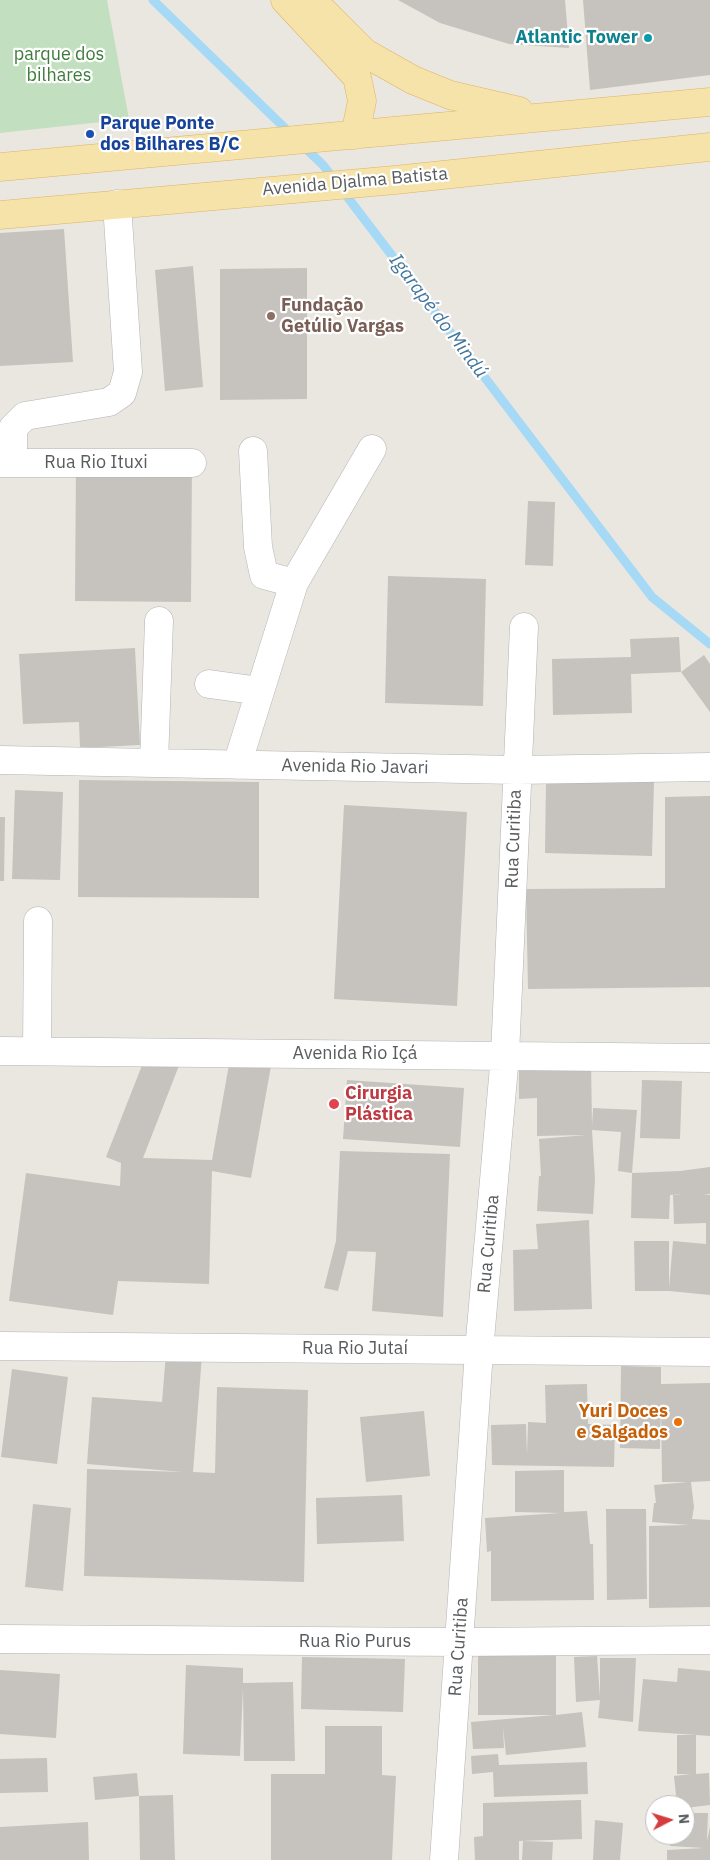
<!DOCTYPE html>
<html>
<head>
<meta charset="utf-8">
<style>
  body { margin:0 }
  #map { position:relative; width:710px; height:1860px; overflow:hidden; background:#eae7e0; font-family:"IBM Plex Sans",sans-serif }
  canvas { display:block }
  .north { position:absolute; left:645px; top:1795px; width:50px; height:50px; box-sizing:border-box; background:#fff; border:1px solid #bdbebf; border-radius:50%; rotate:85deg; font-size:14px; font-weight:700; line-height:20px; text-align:center; color:#595c5f }
  .north::after { content:''; display:block; margin:auto; width:18px; height:22px; background:#d53c3d; clip-path:polygon(50% 0,100% 100%,50% 72%,0 100%) }
</style>
</head>
<body>
<div id="map">
<canvas width="710" height="1860"></canvas>
<div class="north">N</div>
</div>
<script>
const context = document.querySelector('canvas').getContext('2d');
context.lineJoin = 'round';
function fillPath(path, color) {
  context.fillStyle = color;
  context.fill(path, 'evenodd');
}
function toPath(rows) {
  const path = new Path2D();
  for (const r of rows) {
    path.moveTo(r[0], r[1]);
    for (let i = 2; i < r.length; i += 2) path.lineTo(r[i], r[i + 1]);
  }
  return path;
}
function stroke(path, color, width, dash) {
  context.strokeStyle = color;
  context.lineWidth = width;
  context.lineCap = dash ? 'butt' : 'round';
  context.setLineDash(dash || []);
  context.stroke(path);
}
function drawText(font, color, halo, rows, align = 'center') {
  context.font = font + ' "IBM Plex Sans",sans-serif';
  context.lineWidth = 4.5;
  context.setLineDash([]);
  context.textBaseline = 'middle';
  context.strokeStyle = halo;
  context.fillStyle = color;
  for (const [text, x, y, turn = 0] of rows) {
    context.save();
    context.translate(x, y);
    context.rotate((+turn || 0) * Math.PI / 180);
    context.textAlign = isNaN(turn) ? turn : align;
    if (halo) context.strokeText(text, 0, 0);
    context.fillText(text, 0, 0);
    context.restore();
  }
}
fillPath(toPath([
  [0,0,107,0,129,119,0,133]
]), '#c2e0bf');
stroke(toPath([
  [153,0,293,136],
  [302,145,323,165,652,597,710,644]
]), '#a6d9f5', 9);
fillPath(toPath([
  [398,0,565,0,569,48,509,44,440,23],
  [583,0,710,0,710,75,590,90],
  [64,229,73,362,0,366,0,233],
  [193,266,203,387,165,391,155,270],
  [307,268,307,399,220,400,220,269],
  [76,462,192,463,191,602,75,601],
  [528,501,555,502,553,566,525,565],
  [388,576,486,579,483,706,385,703],
  [679,637,681,672,631,674,632,713,553,715,552,659,631,657,630,639],
  [135,648,140,745,80,748,79,722,23,724,19,654],
  [704,655,710,664,710,712,681,672],
  [546,779,654,782,652,856,545,853],
  [79,780,259,782,259,898,78,897],
  [15,790,63,792,60,880,12,879],
  [710,796,710,987,528,989,526,889,665,888,665,797],
  [344,805,467,812,457,1006,334,999],
  [0,817,5,817,4,881,0,881],
  [148,1050,180,1063,143,1158,212,1160,230,1059,271,1066,251,1178,212,1171,209,1284,118,1281,113,1315,9,1301,26,1173,120,1186,121,1163,106,1157],
  [519,1060,591,1060,592,1126,593,1108,637,1110,632,1173,618,1171,621,1132,592,1130,595,1179,593,1214,537,1211,539,1176,541,1176,539,1139,586,1135,537,1136,537,1098,519,1099],
  [347,1080,464,1088,460,1147,343,1139],
  [642,1080,682,1081,680,1139,640,1138],
  [340,1151,450,1154,443,1317,372,1311,376,1252,348,1251,338,1291,324,1288,336,1241],
  [710,1167,710,1194,703,1195,710,1195,710,1295,669,1291,635,1291,634,1241,669,1241,669,1288,673,1241,706,1244,706,1223,674,1224,673,1195,682,1194,670,1195,669,1219,631,1218,632,1173,680,1171],
  [589,1220,592,1309,514,1311,513,1250,538,1249,536,1224],
  [166,1353,202,1355,193,1472,215,1473,217,1387,308,1390,304,1582,84,1576,87,1469,183,1472,87,1464,92,1397,162,1402],
  [621,1366,661,1367,661,1384,710,1383,710,1481,691,1482,694,1507,692,1519,710,1520,710,1607,649,1608,649,1526,689,1525,652,1522,654,1503,656,1503,654,1485,688,1482,662,1482,661,1403,660,1449,620,1448],
  [12,1369,68,1377,57,1464,1,1457],
  [587,1384,588,1424,615,1425,614,1467,492,1465,491,1425,526,1424,527,1455,528,1422,546,1423,545,1385],
  [424,1411,430,1476,366,1482,360,1417],
  [564,1470,564,1512,587,1511,590,1544,593,1544,594,1600,491,1601,491,1551,487,1552,485,1518,560,1513,515,1512,515,1471],
  [402,1495,404,1541,317,1544,316,1498],
  [33,1504,71,1508,63,1591,25,1587],
  [606,1509,646,1509,647,1599,607,1600],
  [478,1653,556,1653,556,1715,582,1712,586,1747,506,1755,503,1727,504,1748,473,1749,471,1722,554,1715,478,1715],
  [597,1656,600,1697,600,1658,636,1658,633,1722,598,1718,600,1700,576,1702,574,1657],
  [302,1657,405,1659,403,1712,301,1709],
  [186,1665,243,1668,243,1683,293,1682,295,1761,244,1761,243,1688,240,1756,183,1754],
  [678,1668,710,1671,710,1736,696,1735,696,1774,709,1773,710,1805,685,1808,685,1805,677,1805,674,1776,691,1774,677,1774,677,1735,696,1735,638,1731,643,1679,677,1682],
  [0,1670,60,1674,56,1738,0,1734],
  [325,1726,382,1726,382,1775,396,1776,392,1860,271,1860,271,1774,325,1774],
  [498,1754,499,1765,587,1762,588,1794,494,1797,493,1772,472,1774,471,1756],
  [47,1758,48,1792,0,1793,0,1759],
  [137,1773,139,1796,173,1795,175,1860,140,1860,139,1796,95,1800,93,1777],
  [581,1800,582,1839,519,1841,519,1860,475,1860,474,1837,483,1836,483,1803],
  [685,1813,708,1813,707,1841,710,1827,710,1860,667,1860,667,1850,704,1848,670,1846,671,1835,685,1835],
  [595,1820,623,1823,620,1860,593,1860],
  [88,1822,89,1860,0,1860,0,1827],
  [523,1841,553,1842,552,1860,522,1860]
]), '#c6c2bd');
const minor = toPath([
  [253,451,258,547,264,575,294,583],
  [0,463,192,463],
  [13,463,13,428,25,416,109,402,122,393,128,372,117,204],
  [209,684,260,691],
  [0,760,516,770,710,767],
  [154,763,159,621],
  [237,765,294,583,372,449],
  [0,1051,710,1058],
  [37,1051,38,921],
  [0,1346,710,1352],
  [0,1639,459,1642,710,1640],
  [444,1860,479,1351,505,1055,524,627]
]);
const major = toPath([
  [285,0,357,77,362,101,355,135],
  [312,0,365,53,413,80,450,95,519,111],
  [0,167,710,102],
  [0,215,395,180,710,147]
]);
stroke(minor, '#b1b3b7', 29);
stroke(major, '#e0b363', 29);
stroke(minor, '#fff', 28);
stroke(major, '#f5e3aa', 28);
for (const [x, y, r, color] of [
  [648,38,5,"#0f9aa8"],
  [90,134,5,"#1a4fb4"],
  [271,316,5,"#8d6e63"],
  [334,1104,6,"#e0444e"],
  [678,1422,5,"#e8710a"]
]) {
  const dot = new Path2D();
  dot.arc(x, y, r, 0, 2 * Math.PI);
  context.fillStyle = color;
  context.fill(dot);
  stroke(dot, '#fff', 2);
}
drawText('bold 18px', '#0d838f', '#fff', [
  ["Atlantic Tower",638,38]
], 'right');
drawText('18px', '#3e7b3c', '#fff', [
  ["parque dos",59,55],
  ["bilhares",59,76]
]);
drawText('bold 18px', '#164399', '#fff', [
  ["Parque Ponte",100,124],
  ["dos Bilhares B/C",100,145]
], 'left');
drawText('18px', '#595c5f', '#fff', [
  ["Avenida Djalma Batista",355,182,-5],
  ["Rua Rio Ituxi",96,463],
  ["Avenida Rio Javari",355,767,1],
  ["Rua Curitiba",514,839,-88],
  ["Avenida Rio Içá",355,1054],
  ["Rua Curitiba",489,1244,-85],
  ["Rua Rio Jutaí",355,1349],
  ["Rua Rio Purus",355,1642],
  ["Rua Curitiba",459,1647,-86]
]);
drawText('bold 18px', '#785e54', '#fff', [
  ["Fundação",281,306],
  ["Getúlio Vargas",281,327]
], 'left');
drawText('bold 18px', '#be3a42', '#fff', [
  ["Cirurgia",345,1094],
  ["Plástica",345,1115]
], 'left');
drawText('bold 18px', '#c56008', '#fff', [
  ["Yuri Doces",668,1412],
  ["e Salgados",668,1433]
], 'right');
drawText('italic 19px', '#43769c', '#fff', [
  ["Igarapé do Mindú",438,316,53]
]);
</script>
</body>
</html>
